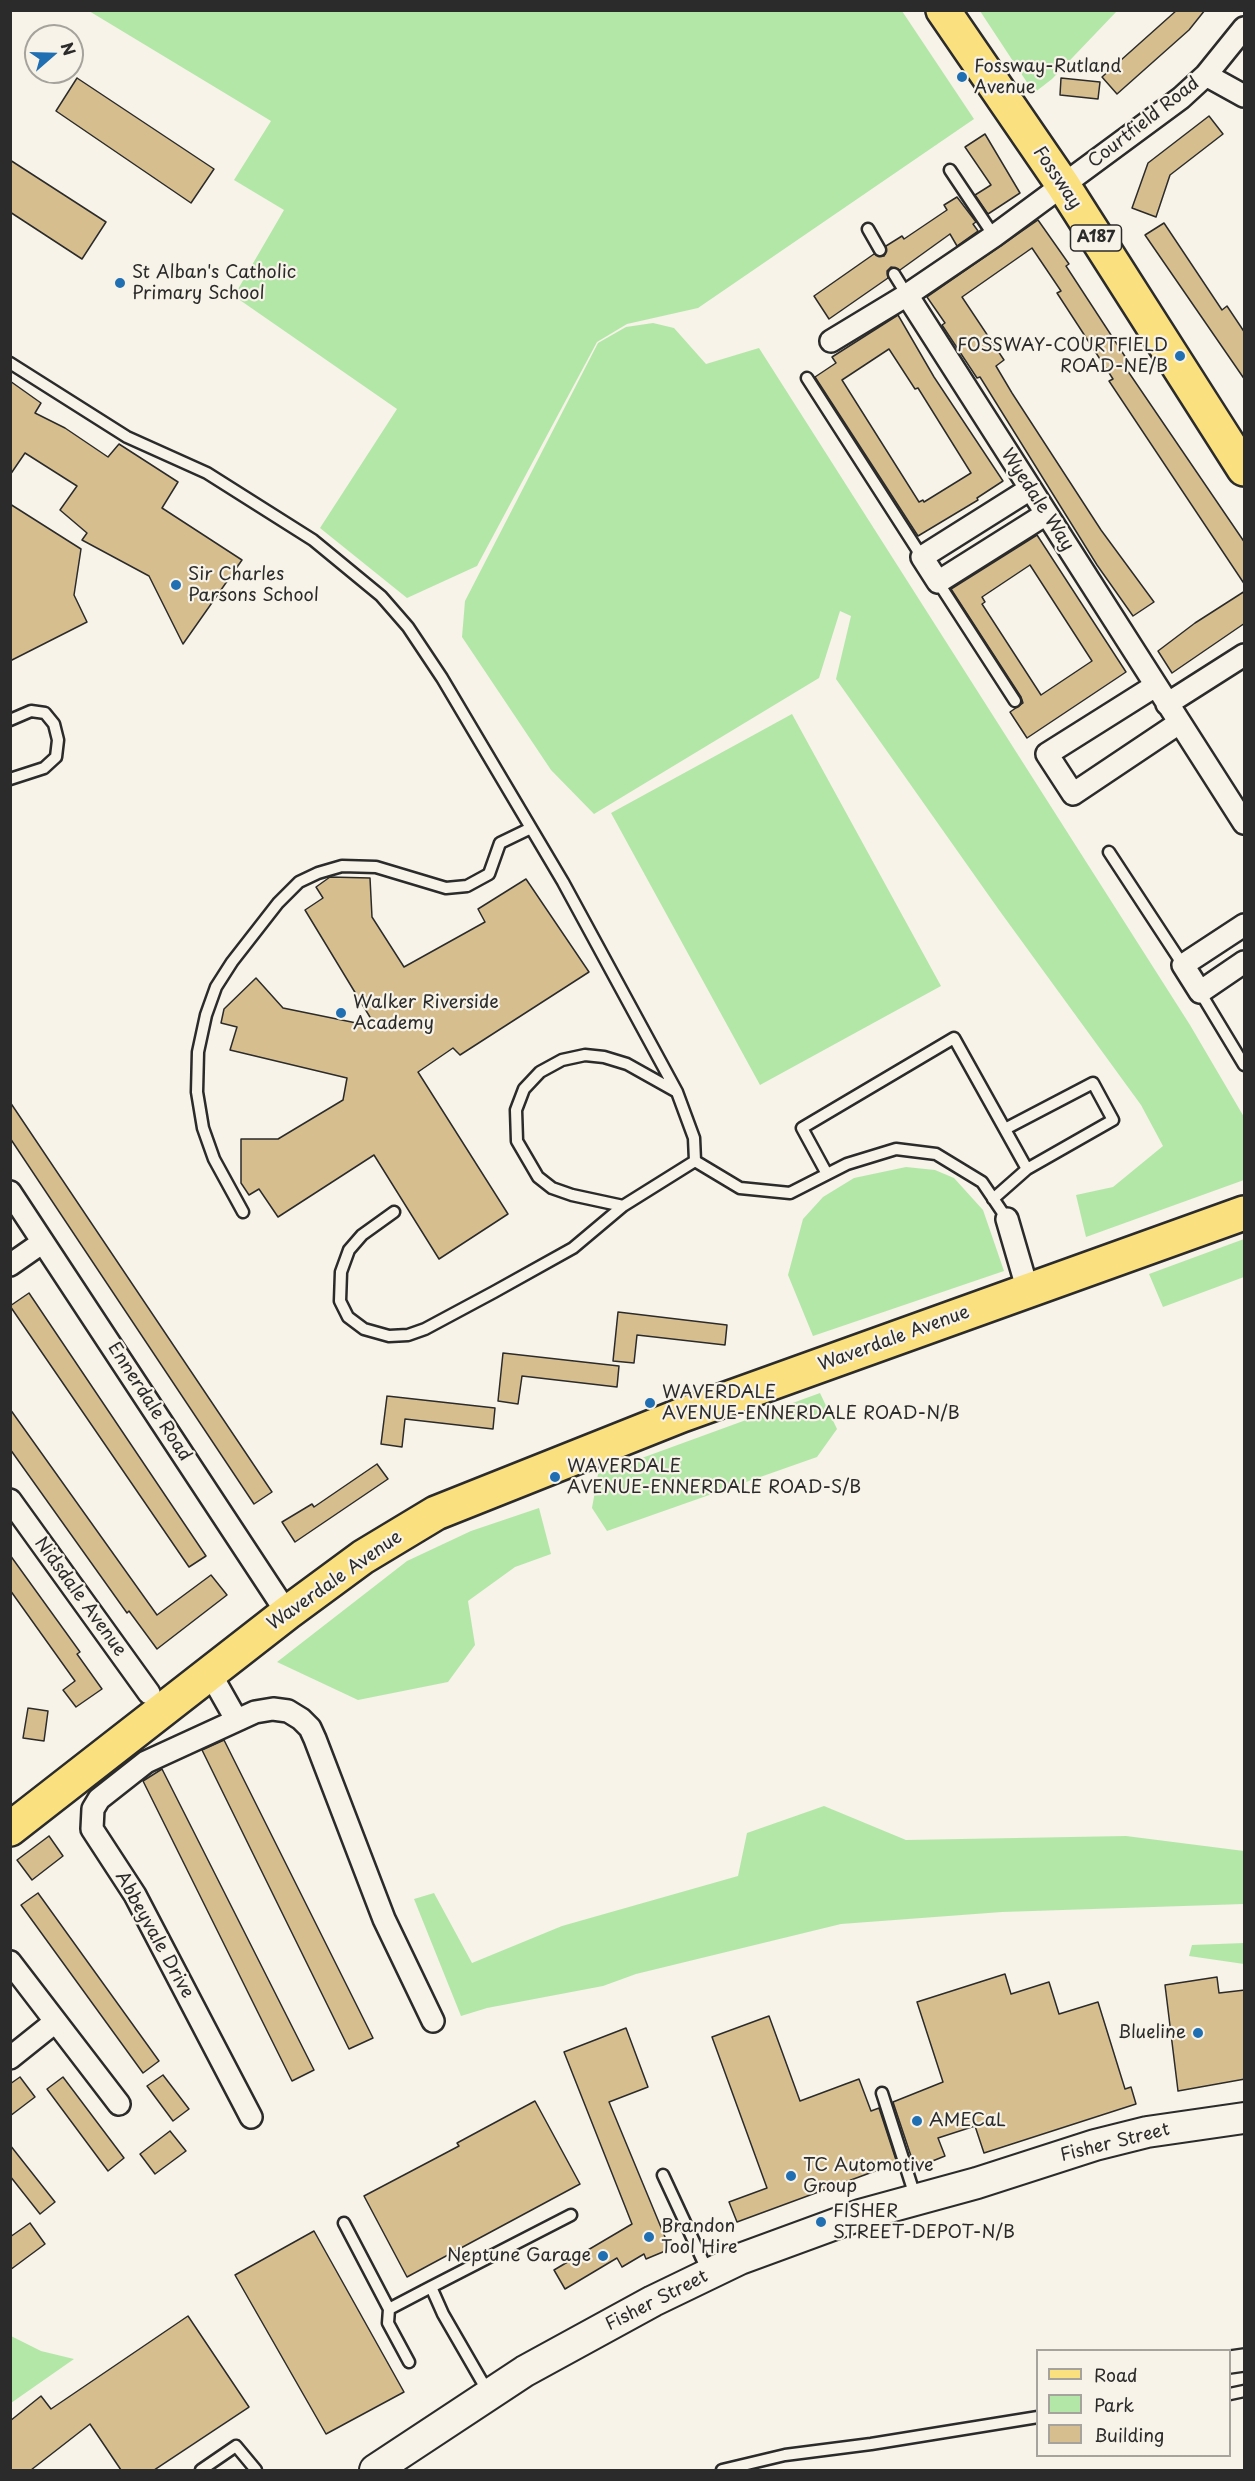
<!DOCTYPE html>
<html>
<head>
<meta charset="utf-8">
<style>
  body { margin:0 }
  #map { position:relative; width:1255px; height:2481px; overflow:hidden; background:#f7f3e8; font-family:"Playpen Sans",sans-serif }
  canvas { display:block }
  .frame { position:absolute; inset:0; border:12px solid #2b2b2b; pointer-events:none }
  .legend { position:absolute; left:1036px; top:2349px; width:195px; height:108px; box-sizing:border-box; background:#f7f3e8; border:2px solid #a5a39c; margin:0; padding:8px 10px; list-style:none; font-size:18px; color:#2b2b2b }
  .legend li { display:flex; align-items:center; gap:12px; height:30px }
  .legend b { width:30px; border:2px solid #a5a39c }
  .north { position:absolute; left:24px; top:24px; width:60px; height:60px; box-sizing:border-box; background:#f7f3e8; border:2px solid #a5a39c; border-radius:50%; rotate:70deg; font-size:16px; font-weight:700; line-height:24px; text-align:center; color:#2b2b2b }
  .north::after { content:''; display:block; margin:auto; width:21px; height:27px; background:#1f6fb2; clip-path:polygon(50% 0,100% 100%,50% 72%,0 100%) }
</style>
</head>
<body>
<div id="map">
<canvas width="1255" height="2481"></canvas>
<div class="frame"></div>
<ul class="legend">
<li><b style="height:8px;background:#fbe080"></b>Road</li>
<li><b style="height:16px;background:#b3e7a8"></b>Park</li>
<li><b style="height:16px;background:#d7be8e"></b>Building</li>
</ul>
<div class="north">N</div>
</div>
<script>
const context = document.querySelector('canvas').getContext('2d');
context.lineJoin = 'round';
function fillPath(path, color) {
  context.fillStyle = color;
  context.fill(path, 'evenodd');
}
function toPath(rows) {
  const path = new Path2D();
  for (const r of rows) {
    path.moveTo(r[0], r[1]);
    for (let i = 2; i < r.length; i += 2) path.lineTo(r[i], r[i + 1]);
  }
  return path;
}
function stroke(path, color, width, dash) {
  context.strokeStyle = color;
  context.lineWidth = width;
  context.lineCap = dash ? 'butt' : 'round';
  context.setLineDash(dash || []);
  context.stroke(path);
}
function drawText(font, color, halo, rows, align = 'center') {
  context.font = font + ' "Playpen Sans",sans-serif';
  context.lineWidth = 4.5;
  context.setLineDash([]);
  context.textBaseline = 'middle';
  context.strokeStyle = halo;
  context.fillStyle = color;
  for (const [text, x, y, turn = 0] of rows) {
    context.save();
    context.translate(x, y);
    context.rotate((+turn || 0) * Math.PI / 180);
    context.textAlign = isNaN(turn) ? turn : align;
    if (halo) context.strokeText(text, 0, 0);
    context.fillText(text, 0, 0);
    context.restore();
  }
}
fillPath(toPath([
  [89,11,902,11,974,119,698,308,627,324,597,342,477,566,407,598,320,528,397,409,234,296,284,210,234,180,271,121],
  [980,11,1117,11,1052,79,1034,93],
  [653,323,674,328,706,364,759,348,1190,1025,1244,1117,1244,1180,1086,1237,1076,1195,1113,1187,1163,1146,1141,1105,999,910,836,679,851,616,840,611,819,678,594,814,551,770,462,637,465,601,598,343,626,327],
  [792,714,941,986,760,1085,611,813],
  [906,1167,935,1170,954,1178,983,1210,1004,1271,813,1336,788,1275,803,1219,823,1197,854,1178],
  [1244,1239,1244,1277,1163,1307,1149,1274],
  [820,1393,837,1429,817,1457,607,1531,592,1508,598,1474],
  [539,1508,551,1554,515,1567,468,1601,475,1645,448,1682,358,1700,277,1662,407,1561,471,1531],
  [824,1806,906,1840,1126,1836,1244,1851,1244,1904,1002,1912,841,1924,636,1974,603,1986,487,2008,461,2016,414,1899,434,1893,472,1963,562,1926,738,1876,747,1833],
  [1244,1943,1244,1964,1189,1956,1192,1945],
  [11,2336,41,2351,74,2359,11,2403]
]), '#b3e7a8');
const building = toPath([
  [1177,10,1205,10,1189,30,1117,94,1102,77,1177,10],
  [77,78,214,169,191,203,56,111,77,78],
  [1061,78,1100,82,1098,99,1060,95,1061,78],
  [1209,116,1223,134,1170,175,1156,217,1132,208,1148,163,1209,116],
  [985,134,1020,193,988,214,975,195,991,185,965,147,985,134],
  [10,160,106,222,82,259,10,212,10,160],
  [957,197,976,222,973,224,978,231,957,246,950,234,900,270,891,267,887,271,888,278,829,319,814,296,874,254,884,256,886,246,902,236,904,239,947,210,944,205,957,197],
  [1038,220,1069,264,1066,266,1128,361,1123,364,1245,543,1245,585,1109,381,1113,379,1057,293,1061,291,1032,248,962,297,1004,360,996,366,1012,393,1101,530,1154,602,1133,616,1097,565,980,377,977,378,942,325,945,323,927,297,1038,220],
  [1164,223,1222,310,1227,306,1245,333,1245,380,1145,235,1164,223],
  [898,315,934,377,1003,481,977,498,978,500,918,536,815,377,836,363,832,357,898,315],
  [889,349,915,389,918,388,971,473,924,502,923,500,919,502,842,380,889,349],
  [10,381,41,403,35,413,65,428,108,457,119,444,178,482,162,508,242,560,183,644,149,576,82,540,87,533,60,510,77,486,25,453,10,475,10,381],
  [10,504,81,549,74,595,87,622,10,661,10,504],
  [1037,535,1126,672,1027,738,1010,712,1023,703,1021,697,951,589,1037,535],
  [1030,565,1092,661,1041,695,982,604,985,602,982,597,1030,565],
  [1245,591,1245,623,1172,673,1158,651,1195,623,1245,591],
  [330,877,370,878,372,917,404,967,485,922,478,909,526,879,589,972,460,1055,453,1048,418,1072,508,1214,439,1259,374,1155,278,1217,259,1189,249,1195,241,1183,241,1139,278,1139,343,1100,347,1078,230,1050,237,1027,221,1023,224,1009,256,978,283,1008,376,1027,305,910,323,898,316,887,330,877],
  [10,1102,272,1492,254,1504,10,1138,10,1102],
  [29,1293,206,1556,189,1567,10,1306,29,1293],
  [618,1312,727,1325,725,1345,637,1335,634,1363,613,1361,618,1312],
  [503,1353,619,1366,617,1387,522,1376,518,1404,498,1401,503,1353],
  [387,1396,495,1408,493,1429,405,1419,402,1447,381,1444,387,1396],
  [10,1409,157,1615,211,1575,227,1595,157,1649,129,1611,127,1613,10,1449,10,1409],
  [377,1464,388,1479,295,1542,282,1522,312,1504,314,1507,377,1464],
  [10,1555,80,1652,77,1654,102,1689,76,1707,63,1690,75,1681,10,1590,10,1555],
  [28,1708,48,1711,44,1741,23,1738,28,1708],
  [224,1740,373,2038,349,2049,202,1750,224,1740],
  [162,1769,314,2070,292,2081,143,1781,162,1769],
  [49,1836,63,1856,32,1880,17,1860,49,1836],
  [38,1893,159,2061,143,2073,21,1905,38,1893],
  [1005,1974,1011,1994,1049,1982,1059,2014,1098,2002,1125,2089,1131,2087,1136,2104,984,2153,975,2126,938,2138,945,2156,915,2168,893,2102,943,2082,917,2002,1005,1974],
  [1217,1977,1219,1993,1245,1990,1245,2079,1178,2091,1165,1985,1217,1977],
  [769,2016,800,2101,859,2079,871,2111,879,2108,897,2163,737,2222,729,2202,767,2188,712,2037,769,2016],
  [626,2028,648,2087,609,2102,670,2249,646,2259,644,2254,622,2267,617,2258,565,2289,554,2270,632,2224,564,2052,626,2028],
  [163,2075,189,2109,173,2121,147,2086,163,2075],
  [20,2077,35,2097,10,2116,10,2084,20,2077],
  [63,2077,124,2158,108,2171,47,2089,63,2077],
  [535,2101,580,2184,407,2277,364,2196,459,2146,457,2143,535,2101],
  [170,2131,186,2151,155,2174,140,2154,170,2131],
  [10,2145,55,2202,40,2214,10,2176,10,2145],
  [30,2223,45,2244,10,2270,10,2237,30,2223],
  [314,2231,404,2392,326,2434,235,2275,314,2231],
  [188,2316,249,2407,154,2470,121,2470,90,2424,31,2470,10,2470,10,2421,41,2396,51,2409,188,2316]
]);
fillPath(building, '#d7be8e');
stroke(building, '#2b2b2b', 1.5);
const lane = toPath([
  [950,170,994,236],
  [868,229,880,250],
  [894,274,907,295],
  [10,363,127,437,207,473,313,540,381,596,408,627,442,678,563,882,677,1092,694,1138,695,1161,740,1188,790,1193,847,1164,896,1149,936,1154,982,1182,1007,1219],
  [807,378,922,557],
  [938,582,1015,701],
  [10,720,31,711,45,713,54,724,58,740,56,757,44,768,10,779],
  [1109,852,1183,965],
  [1200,992,1244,1065],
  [677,1092,627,1064,604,1057,585,1055,562,1060,540,1072,524,1089,516,1110,517,1141,538,1177,552,1188,572,1195,623,1206,695,1161],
  [1005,1129,1093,1083,1113,1120,1027,1169],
  [827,1174,802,1128,954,1038,1027,1169,993,1199],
  [243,1212,214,1159,203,1128,197,1092,198,1052,206,1015,216,987,232,962,278,903,299,882,318,873,342,866,376,867,446,888,467,886,489,874,500,843,531,828],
  [394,1212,362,1235,349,1250,341,1272,340,1301,348,1317,364,1329,389,1336,408,1335,425,1329,494,1292,573,1248,623,1206],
  [882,2093,916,2199],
  [663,2175,709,2274],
  [344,2223,389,2309],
  [431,2287,571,2215],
  [409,2362,388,2323,389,2309,431,2287,443,2314,488,2392],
  [1230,2394,1244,2391],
  [201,2470,236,2446,256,2470],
  [722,2470,785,2455,871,2444,1038,2417]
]);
const street = toPath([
  [1206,75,1244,96],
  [907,295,1244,823],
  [831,341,907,295,994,236,1181,98,1206,75,1244,28],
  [1030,489,922,557,938,582,1046,514],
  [1155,686,1047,754,1073,794,1179,723],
  [1167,704,1244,655],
  [1244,925,1183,965,1200,992,1244,962],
  [10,1192,287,1613],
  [1007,1219,1028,1291],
  [10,1265,43,1242],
  [10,1500,149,1693],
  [210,1673,236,1719],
  [10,1962,119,2104],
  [10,2058,55,2022],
  [251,2117,135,1895,92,1829,93,1809,99,1799,146,1762,255,1712,273,1709,288,1711,301,1719,310,1728,315,1739,384,1919,433,2021],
  [1230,2362,1244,2360]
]);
const secondary = toPath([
  [375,2470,525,2371,653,2301,740,2259,860,2215,977,2183,1095,2145,1147,2132,1244,2118]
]);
const primary = toPath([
  [943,10,1063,185,1244,469],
  [10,1829,287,1613,363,1557,436,1513,682,1415,1244,1213]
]);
stroke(lane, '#2b2b2b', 15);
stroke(street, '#2b2b2b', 26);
stroke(secondary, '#2b2b2b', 34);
stroke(primary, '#2b2b2b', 38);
stroke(lane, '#f7f3e8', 10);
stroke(street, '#f7f3e8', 21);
stroke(secondary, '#f7f3e8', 30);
stroke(primary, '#fbe080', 33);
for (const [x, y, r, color] of [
  [962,77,6,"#1f6fb2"],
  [120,283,6,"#1f6fb2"],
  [1180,356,6,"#1f6fb2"],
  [176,585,6,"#1f6fb2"],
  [341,1013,6,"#1f6fb2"],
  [650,1403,6,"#1f6fb2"],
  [555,1477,6,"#1f6fb2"],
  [1198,2033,6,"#1f6fb2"],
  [917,2121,6,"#1f6fb2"],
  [791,2176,6,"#1f6fb2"],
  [821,2222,6,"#1f6fb2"],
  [649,2237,6,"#1f6fb2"],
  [603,2256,6,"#1f6fb2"]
]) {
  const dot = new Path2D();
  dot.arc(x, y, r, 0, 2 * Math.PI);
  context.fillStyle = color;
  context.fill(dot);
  stroke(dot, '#f7f3e8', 2);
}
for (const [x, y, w] of [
  [1096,238,51]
]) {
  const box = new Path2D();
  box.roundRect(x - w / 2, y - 13, w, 26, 4.5);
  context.fillStyle = '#f7f3e8';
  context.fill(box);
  stroke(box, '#2b2b2b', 1.5);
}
drawText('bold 16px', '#2b2b2b', null, [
  ["A187",1096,238]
]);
drawText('18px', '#2b2b2b', '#f7f3e8', [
  ["Fossway-Rutland",974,67],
  ["Avenue",974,88],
  ["St Alban's Catholic",132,273],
  ["Primary School",132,294],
  ["FOSSWAY-COURTFIELD",1168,346,"right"],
  ["ROAD-NE/B",1168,367,"right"],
  ["Sir Charles",188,575],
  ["Parsons School",188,596],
  ["Walker Riverside",353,1003],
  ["Academy",353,1024],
  ["WAVERDALE",662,1393],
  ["AVENUE-ENNERDALE ROAD-N/B",662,1414],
  ["WAVERDALE",567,1467],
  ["AVENUE-ENNERDALE ROAD-S/B",567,1488],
  ["Blueline",1186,2033,"right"],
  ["AMECaL",929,2121],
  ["TC Automotive",803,2166],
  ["Group",803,2187],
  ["FISHER",833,2212],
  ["STREET-DEPOT-N/B",833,2233],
  ["Brandon",661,2227],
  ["Tool Hire",661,2248],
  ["Neptune Garage",591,2256,"right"]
], 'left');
drawText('18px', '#2b2b2b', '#f7f3e8', [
  ["Courtfield Road",1144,123,-38],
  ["Fossway",1057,178,56],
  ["Wyedale Way",1037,500,57],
  ["Waverdale Avenue",894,1339,-20],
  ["Ennerdale Road",149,1402,57],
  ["Waverdale Avenue",335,1581,-35],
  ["Nidsdale Avenue",80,1597,54],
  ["Abbeyvale Drive",154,1935,61],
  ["Fisher Street",1115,2143,-14],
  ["Fisher Street",657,2301,-27]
]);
</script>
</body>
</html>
